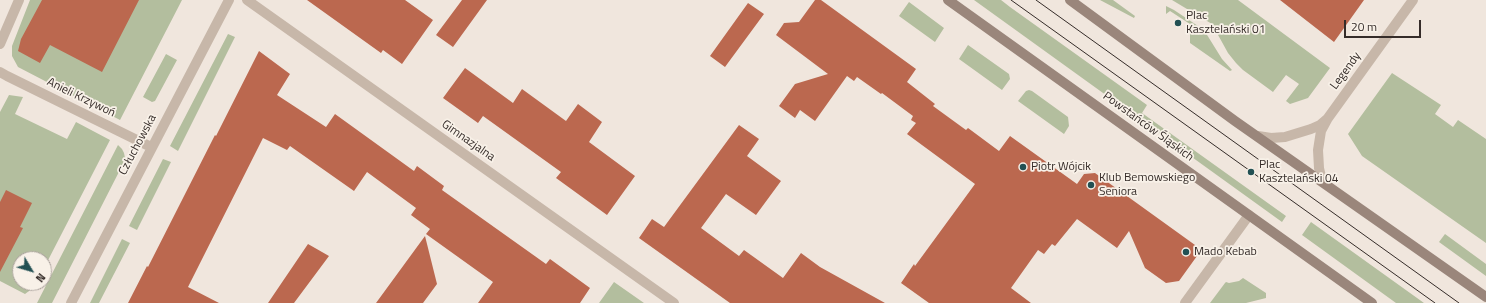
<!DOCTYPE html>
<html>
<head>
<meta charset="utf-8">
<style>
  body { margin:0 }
  #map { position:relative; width:1486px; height:303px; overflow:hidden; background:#f0e6dd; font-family:"Titillium Web",sans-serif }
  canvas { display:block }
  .north { position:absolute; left:12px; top:251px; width:40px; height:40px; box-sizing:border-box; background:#f8f1e8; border:1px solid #aaa29c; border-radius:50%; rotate:128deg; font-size:11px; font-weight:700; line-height:16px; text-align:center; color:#352c29 }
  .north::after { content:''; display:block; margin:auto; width:14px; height:18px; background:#225053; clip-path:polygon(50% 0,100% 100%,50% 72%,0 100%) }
  .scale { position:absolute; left:1344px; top:20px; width:77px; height:18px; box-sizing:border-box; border:2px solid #352c29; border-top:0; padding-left:5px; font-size:12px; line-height:14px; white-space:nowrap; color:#352c29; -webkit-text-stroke:3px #f8f1e8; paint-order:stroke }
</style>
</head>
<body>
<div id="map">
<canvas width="1486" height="303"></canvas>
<div class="north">N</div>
<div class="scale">20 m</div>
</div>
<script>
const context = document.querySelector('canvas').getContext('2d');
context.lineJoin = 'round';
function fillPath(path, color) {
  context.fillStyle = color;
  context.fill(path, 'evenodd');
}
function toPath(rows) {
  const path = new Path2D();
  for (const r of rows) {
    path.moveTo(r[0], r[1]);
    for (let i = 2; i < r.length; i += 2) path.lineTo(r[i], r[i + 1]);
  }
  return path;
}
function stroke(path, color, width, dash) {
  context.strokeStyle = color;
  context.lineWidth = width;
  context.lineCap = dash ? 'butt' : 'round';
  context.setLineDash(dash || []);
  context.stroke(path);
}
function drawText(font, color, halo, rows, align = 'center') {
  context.font = font + ' "Titillium Web",sans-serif';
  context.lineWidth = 3.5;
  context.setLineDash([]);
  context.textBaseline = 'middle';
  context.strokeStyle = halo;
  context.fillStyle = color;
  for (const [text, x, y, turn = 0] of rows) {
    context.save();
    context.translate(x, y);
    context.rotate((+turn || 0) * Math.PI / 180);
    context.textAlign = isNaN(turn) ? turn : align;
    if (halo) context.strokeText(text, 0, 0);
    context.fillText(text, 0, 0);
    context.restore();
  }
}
fillPath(toPath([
  [30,0,182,0,120,120,18,67,12,56,12,46],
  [974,0,1001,0,1010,7,1147,105,1142,113,1286,216,1282,222],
  [1100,0,1113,0,1135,16,1134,18],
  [1172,0,1238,0,1330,68,1308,98,1290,104,1286,101,1299,84,1286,75,1273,92,1243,70,1236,63,1228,53,1212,24],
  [909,2,944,28,935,42,899,16],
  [1166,6,1174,10,1204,30,1222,59,1232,70,1230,71,1190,43,1190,31,1193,26,1170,11,1166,14],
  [228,34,235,37,178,151,170,146],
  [968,45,1009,74,1010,79,1002,90,959,59],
  [166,54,177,60,155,101,152,102,143,97],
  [1392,73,1441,105,1435,114,1453,127,1458,120,1486,139,1486,243,1362,156,1348,134],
  [1029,90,1032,91,1068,117,1069,126,1064,134,1018,101,1026,91],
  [9,95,23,97,15,114,67,139,76,122,110,140,44,268,44,259,20,259,20,283,36,283,33,288,25,294,0,281,0,112],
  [118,145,122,149,124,153,125,158,123,164,52,303,37,303],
  [163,159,171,162,137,230,129,226],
  [1311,222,1424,303,1396,303,1302,235],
  [1445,234,1486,264,1486,276,1439,242],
  [122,239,130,243,99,303,90,303],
  [1243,278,1266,293,1266,298,1246,303,1210,303,1225,283,1226,282,1229,283,1239,281],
  [614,282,644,303,599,303]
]), '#b3be9e');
fillPath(toPath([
  [42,0,139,0,102,72,50,45,40,63,18,51,21,39],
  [307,0,405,0,433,20,402,64,383,50,381,53],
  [462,0,487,0,453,47,436,35],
  [815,0,821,0,916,69,907,82,935,104,933,106,966,130,968,128,999,151,1010,136,1077,184,1084,174,1095,173,1195,245,1197,256,1179,281,1166,283,1145,268,1129,231,1117,248,1077,219,1055,246,1052,244,1044,254,1038,250,1011,288,1031,303,929,303,901,283,914,264,915,266,975,184,907,134,916,123,911,120,913,116,882,93,881,94,857,77,854,81,847,76,815,121,800,110,795,118,779,106,795,84,828,74,776,35,784,23,799,22],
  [1280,0,1364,0,1334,42],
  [748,3,764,14,725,67,710,56],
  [259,51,290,74,277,95,326,127,335,114,414,171,417,166,444,186,442,190,546,264,550,259,590,288,580,303,478,303,493,282,426,234,430,229,411,215,416,208,367,172,354,191,290,146,287,150,263,138,188,287,219,303,128,303,147,266,148,267,215,135,216,136],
  [465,68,513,103,522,89,566,121,578,104,602,122,589,142,635,176,607,215,556,178,561,172,483,116,478,123,443,98],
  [739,125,759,139,747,156,781,181,756,215,726,194,701,228,739,256,744,250,783,278,801,253,820,267,885,303,730,303,639,238,652,219,664,227],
  [6,190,32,203,20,227,23,228,0,272,0,202],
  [425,236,437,284,423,303,376,303],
  [308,244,329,256,294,303,268,303]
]), '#bb684f');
stroke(toPath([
  [247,0,674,303],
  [0,44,19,0],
  [0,72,7,76,151,147],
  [1258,136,1271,138,1285,137,1311,129,1320,125,1327,119],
  [1322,181,1319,168,1318,150,1321,131,1328,118,1413,0],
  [71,303,229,0],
  [1185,303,1249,215]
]), '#c7b7a9', 10);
stroke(toPath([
  [948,0,1372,303],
  [1070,0,1235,121,1486,297]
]), '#9a867b', 10);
stroke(toPath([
  [1011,0,1435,303],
  [1036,0,1459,303]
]), '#352c29', 1);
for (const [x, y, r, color] of [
  [1178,23,4,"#225053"],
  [1023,167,4,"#225053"],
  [1251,172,4,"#225053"],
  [1091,185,4,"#225053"],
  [1186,252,4,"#225053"]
]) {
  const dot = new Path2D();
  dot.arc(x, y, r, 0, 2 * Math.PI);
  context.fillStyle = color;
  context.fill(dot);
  stroke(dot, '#f8f1e8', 1.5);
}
drawText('12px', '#352c29', '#f8f1e8', [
  ["Plac",1186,16],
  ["Kasztelański 01",1186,30],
  ["Plac",1259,165],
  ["Kasztelański 04",1259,179],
  ["Piotr Wójcik",1031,167],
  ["Klub Bemowskiego",1099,178],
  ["Seniora",1099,192],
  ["Mado Kebab",1194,252]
], 'left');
drawText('12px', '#352c29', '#f8f1e8', [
  ["Legendy",1346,71,-54],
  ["Anieli Krzywoń",81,98,26],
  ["Powstańców Śląskich",1148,127,36],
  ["Gimnazjalna",468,141,35],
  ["Człuchowska",138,145,-62]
]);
</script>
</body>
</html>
